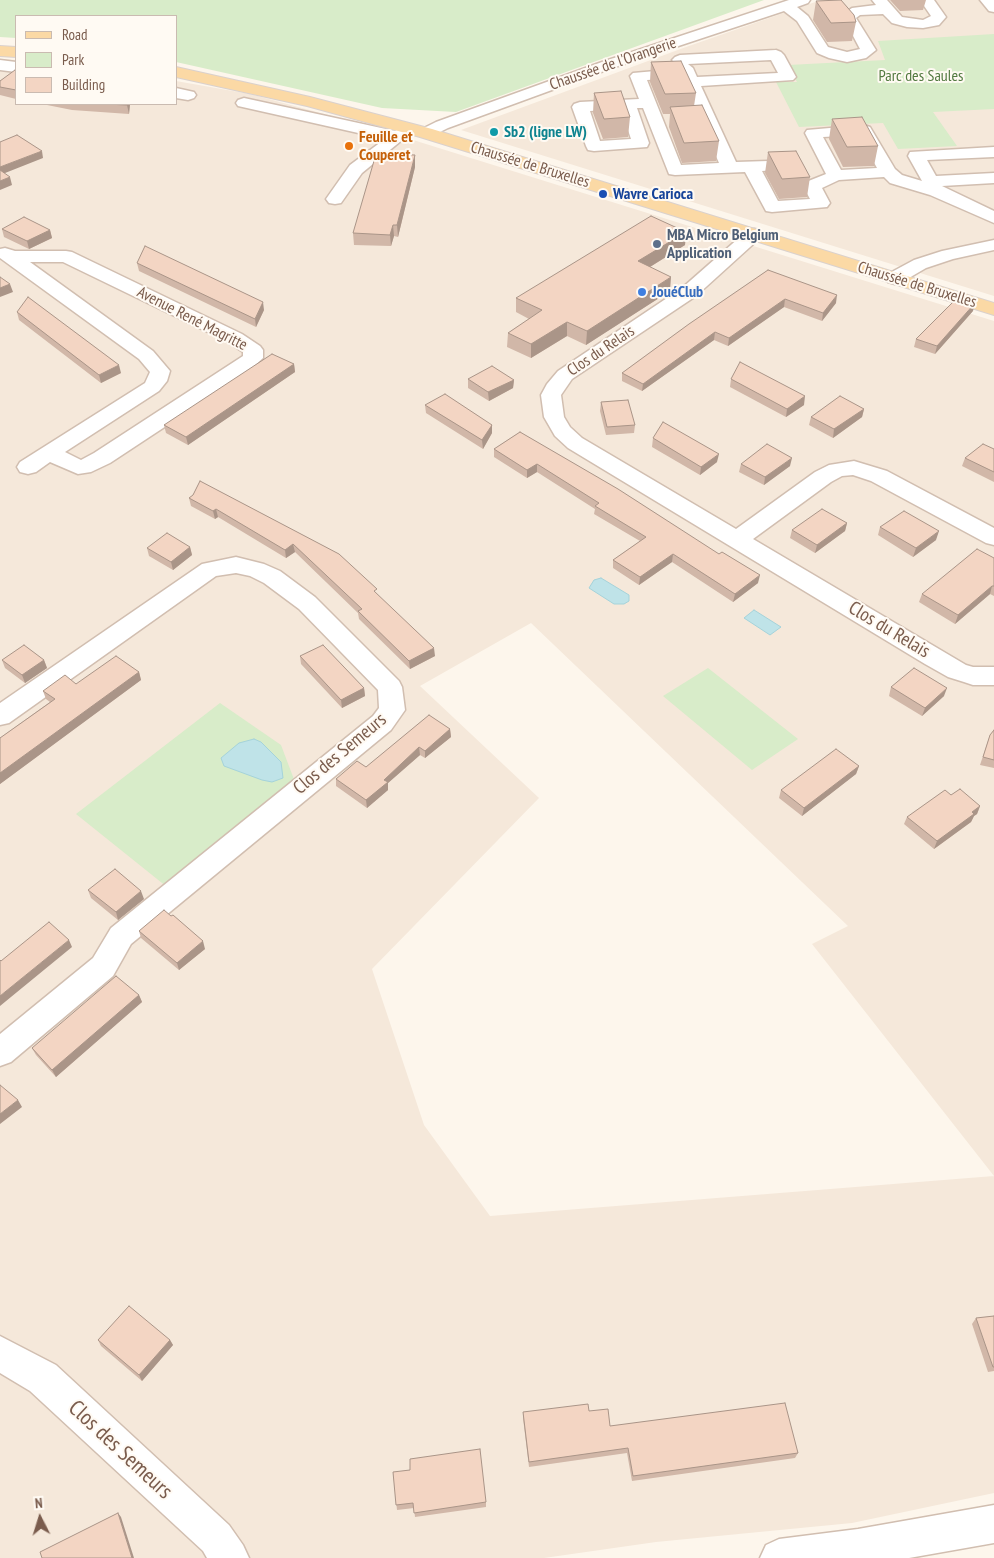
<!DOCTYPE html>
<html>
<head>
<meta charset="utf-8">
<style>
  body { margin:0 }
  #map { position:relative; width:994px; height:1558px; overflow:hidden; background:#fdf6ec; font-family:"PT Sans Narrow",sans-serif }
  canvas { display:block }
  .legend { position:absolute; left:15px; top:15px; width:162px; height:90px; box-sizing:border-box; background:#fffaf3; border:1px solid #cabbb1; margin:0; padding:6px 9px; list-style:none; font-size:15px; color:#7a5c4d }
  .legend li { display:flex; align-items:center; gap:10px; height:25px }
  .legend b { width:25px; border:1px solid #cabbb1 }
  .north { position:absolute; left:15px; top:1493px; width:50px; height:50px; -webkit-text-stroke:4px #fffaf3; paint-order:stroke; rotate:355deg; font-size:14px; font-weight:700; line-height:20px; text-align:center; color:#7a5c4d }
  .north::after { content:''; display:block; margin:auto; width:18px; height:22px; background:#7a5c4d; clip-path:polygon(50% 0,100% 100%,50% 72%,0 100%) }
</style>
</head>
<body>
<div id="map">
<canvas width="994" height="1558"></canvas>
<ul class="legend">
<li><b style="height:6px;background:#fbd9a5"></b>Road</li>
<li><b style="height:14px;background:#d8ecc9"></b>Park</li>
<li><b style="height:14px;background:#f3d5c3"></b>Building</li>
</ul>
<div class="north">N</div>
</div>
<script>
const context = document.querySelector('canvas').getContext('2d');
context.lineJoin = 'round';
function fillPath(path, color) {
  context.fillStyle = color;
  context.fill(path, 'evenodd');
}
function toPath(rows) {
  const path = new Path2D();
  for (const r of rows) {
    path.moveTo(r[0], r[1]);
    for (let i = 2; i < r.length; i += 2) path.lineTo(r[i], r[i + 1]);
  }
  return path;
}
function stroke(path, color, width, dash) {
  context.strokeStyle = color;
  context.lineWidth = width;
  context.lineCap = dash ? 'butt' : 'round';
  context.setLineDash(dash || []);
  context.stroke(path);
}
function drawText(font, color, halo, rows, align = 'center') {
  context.font = font + ' "PT Sans Narrow",sans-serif';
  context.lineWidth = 4;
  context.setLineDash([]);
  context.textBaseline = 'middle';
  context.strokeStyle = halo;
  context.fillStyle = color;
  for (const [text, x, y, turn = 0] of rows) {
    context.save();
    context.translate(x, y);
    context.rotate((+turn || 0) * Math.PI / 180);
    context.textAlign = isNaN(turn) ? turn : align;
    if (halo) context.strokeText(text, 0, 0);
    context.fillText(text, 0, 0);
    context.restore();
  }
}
fillPath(toPath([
  [821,0,994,0,994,296,461,130,686,47],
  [0,59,16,60,16,104,176,104,176,81,250,94,365,125,994,321,994,1493,852,1523,656,1542,544,1558,0,1558],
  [531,623,848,926,812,944,994,1176,490,1216,424,1125,372,969,539,798,420,686]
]), '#f5e8da');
fillPath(toPath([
  [0,0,764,0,456,112,382,108,176,62,176,16,16,16,16,38,0,37],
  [994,34,994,109,933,112,957,146,898,149,883,123,799,127,776,82,797,82,788,65,885,60,878,41],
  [708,668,798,739,752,770,663,696],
  [220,703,281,745,295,782,167,887,76,814]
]), '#d8ecc9');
const water = toPath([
  [601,578,629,595,629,601,624,604,614,604,589,588,594,580,601,578],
  [754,610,781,627,770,635,744,618,754,610],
  [254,739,261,742,281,762,283,778,272,782,262,780,224,766,221,758,239,743,254,739]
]);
fillPath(water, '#bfe3e8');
stroke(water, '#a5d3da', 1);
const minor = toPath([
  [789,0,810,0,808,3,797,7,808,16,828,47,847,52,860,49,842,15,852,8,876,5,872,0,887,0,902,17,923,20,931,16,920,0,934,0,946,17,939,25,923,28,907,27,892,23,883,14,860,15,856,18,876,50,866,58,847,62,829,58,817,53,797,21,784,11,612,68,448,128,432,136,420,136,418,133,420,130,436,122,602,62,789,0],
  [980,0,994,0,994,12,989,11,980,0],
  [776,50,781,52,784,55,796,77,793,80,701,86,736,162,768,161,774,162,776,166,774,170,762,171,778,201,810,199,803,186,806,182,826,174,805,133,807,130,864,125,870,127,895,169,902,175,922,181,908,156,910,152,994,147,994,157,927,160,936,176,994,173,994,183,942,186,994,211,994,223,930,195,890,183,884,177,839,180,822,188,830,203,827,207,772,212,766,211,745,172,675,175,669,174,643,108,637,108,649,143,647,147,594,151,588,150,586,146,572,107,574,104,580,102,639,99,630,76,633,73,678,69,680,65,675,63,672,60,675,57,680,55,776,50],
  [771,60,778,73,697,77,693,68,688,64,771,60],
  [682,78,719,163,681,165,647,80,682,78],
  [621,109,631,139,600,141,590,111,621,109],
  [859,135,877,168,841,170,823,137,859,135],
  [0,60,16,62,16,72,0,70,0,60],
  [176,88,194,92,196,95,194,98,188,100,176,98,176,88],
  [244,98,395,131,405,126,411,128,413,131,362,173,341,203,335,204,329,203,326,199,350,165,385,139,238,106,236,103,238,100,244,98],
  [754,229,760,230,763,234,760,238,696,296,572,379,561,395,564,417,570,427,582,438,736,529,815,472,829,465,854,461,887,471,994,528,994,545,986,543,871,481,853,475,842,476,831,482,753,539,966,665,973,667,994,667,994,685,973,685,964,682,948,677,925,664,568,448,555,436,544,417,541,395,547,384,558,371,682,288,748,230,754,229],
  [994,240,994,250,953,259,926,268,902,282,895,284,888,282,886,278,888,274,914,260,942,251,994,240],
  [5,248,15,251,66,251,72,252,242,334,260,346,263,350,263,358,248,372,110,463,91,472,78,474,50,462,36,472,28,474,20,472,17,467,20,462,145,383,150,372,139,359,0,258,0,249,5,248],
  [30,262,63,262,228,342,243,352,243,356,94,453,81,460,65,452,159,391,167,381,170,371,153,351,30,262],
  [236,557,264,564,280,571,315,597,399,681,402,687,405,710,391,730,131,944,113,976,11,1062,0,1066,0,1034,93,958,111,928,373,716,379,708,378,690,299,609,264,583,250,576,236,573,216,576,9,723,0,725,0,703,202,564,236,557],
  [0,1336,56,1365,229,1525,243,1545,249,1558,207,1558,203,1551,30,1391,0,1373,0,1336],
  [994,1505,994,1543,909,1558,760,1558,766,1545,779,1539,858,1529,994,1505]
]);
const major = toPath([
  [0,46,16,47,16,57,0,56,0,46],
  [176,67,310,97,432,129,994,303,994,315,420,137,307,106,176,77,176,67]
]);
stroke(minor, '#d1beb0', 3);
stroke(major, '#dad1cd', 2);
fillPath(minor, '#fff');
fillPath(major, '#fbd9a5');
fillPath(toPath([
  [890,0,926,0,923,10,900,11],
  [816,1,856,22,852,41,827,42,813,20],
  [651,62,696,93,694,106,719,141,716,161,682,163,669,127,670,114,663,114,650,82],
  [16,70,16,99,0,95,0,81],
  [594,93,630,117,628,137,603,139,593,113],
  [42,104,130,104,129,114,72,110],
  [832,119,878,146,874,166,843,167,829,139],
  [768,152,810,177,807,197,779,199,765,173],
  [415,155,415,167,398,237,394,236,391,246,354,245,353,233],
  [2,229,50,230,52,238,29,249,4,237],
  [686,232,685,245,650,267,670,291,586,345,567,336,531,358,507,347,508,333,529,319,516,312,516,298],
  [137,263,264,310,256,327,139,271],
  [768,270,836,303,822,321,784,307,728,346,714,340,642,391,622,381,622,373],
  [973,311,935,354,914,347,916,339],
  [17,312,121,373,101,383,19,320],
  [294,364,295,372,188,445,166,433,164,425],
  [468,379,514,380,513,388,489,401,468,388],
  [731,379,804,405,786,417,730,387],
  [601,402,635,425,634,433,606,435,600,411],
  [425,405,492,425,492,433,483,449,426,413],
  [864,409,862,417,833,438,809,425,811,417],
  [520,432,758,583,733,602,672,562,639,585,613,568,613,560,640,541,594,514,595,509,537,472,527,478,494,457,494,449],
  [653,438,717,462,700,475,652,447],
  [994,449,994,482,962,466,965,458],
  [741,464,790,466,764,485,739,472],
  [200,481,377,594,435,656,410,669,359,619,358,613,295,552,286,558,218,517,215,519,191,506,189,498,193,495],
  [847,523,845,531,815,553,790,538,792,530],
  [880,527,936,540,913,557,878,535],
  [190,547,192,555,173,570,149,556,147,548],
  [994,558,994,596,990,594,955,624,919,602,922,594],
  [300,656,364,688,365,696,342,708,301,664],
  [2,660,44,660,47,668,25,683,5,668],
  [139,672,141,680,0,784,0,738,50,702,46,699,43,691,76,684],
  [891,687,944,696,922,716,889,696],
  [450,729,451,737,425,758,420,755,388,783,388,790,367,808,336,786,336,779,366,767],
  [994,730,994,768,980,765,990,735],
  [859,766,856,774,802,816,779,798,781,790],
  [951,795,980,806,977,814,974,816,971,822,934,849,904,824,907,817],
  [88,890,144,899,118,920,91,898],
  [139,931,205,949,179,970,141,938],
  [139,995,142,1002,56,1077,36,1055,32,1048],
  [994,1316,994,1371,988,1372,972,1324,976,1318],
  [98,1340,170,1340,173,1345,142,1381,101,1346],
  [589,1411,610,1426,798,1453,795,1458,632,1481,627,1453,529,1467,523,1418,523,1412],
  [393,1472,486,1502,486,1507,415,1517,414,1508,397,1510]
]), '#d1b7a8');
fillPath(toPath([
  [127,104,130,104,129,114,127,105],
  [42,151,43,158,0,175,0,167],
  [415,155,415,167,398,237,397,225],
  [10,177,12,185,0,190,0,181],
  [393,225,394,236,391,246,390,235],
  [50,230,52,238,29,249,27,241],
  [686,232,685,245,637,275,638,261],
  [671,277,670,291,586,345,587,331],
  [10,284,13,292,0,297,0,288],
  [837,295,836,303,822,321,823,313],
  [785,299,784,307,728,346,729,338],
  [263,302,264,310,256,327,255,319],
  [975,303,973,311,935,354,937,346],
  [567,322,567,336,531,358,531,344],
  [715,332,714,340,642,391,643,384],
  [294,364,295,372,188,445,186,437],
  [119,365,121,373,101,383,99,375],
  [514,380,513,388,489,401,488,392],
  [805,396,804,405,786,417,787,409],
  [864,409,862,417,833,438,834,429],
  [492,425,492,433,483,449,482,440],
  [719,454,717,462,700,475,701,467],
  [792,458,790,466,764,485,765,477],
  [537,464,537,472,527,478,527,470],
  [216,509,218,517,215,519,213,511],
  [847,523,845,531,815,553,817,545],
  [939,531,936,540,913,557,916,548],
  [293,544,295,552,286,558,285,550],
  [190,547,192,555,173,570,171,562],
  [673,554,672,562,639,585,640,577],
  [760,575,758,583,733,602,735,594],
  [992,586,990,594,955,624,958,615],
  [434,648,435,656,410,669,409,661],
  [44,660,47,668,25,683,22,675],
  [139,672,141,680,0,784,0,773],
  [364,688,365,696,342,708,341,700],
  [947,688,944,696,922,716,925,708],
  [450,729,451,737,425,758,425,751],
  [419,747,420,755,388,783,388,790,367,808,366,800,384,780],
  [859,766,856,774,802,816,804,808],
  [980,806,977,814,974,816,971,822,934,849,937,841,972,812],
  [141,891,144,899,118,920,116,912],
  [69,940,72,947,0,1006,0,996],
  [203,941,205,949,179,970,177,963],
  [139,995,142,1002,56,1077,52,1070],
  [18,1100,22,1107,0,1124,0,1114],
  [170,1340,173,1345,142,1381,139,1375],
  [118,1513,121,1517,134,1558,132,1558]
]), '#aa9588');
const building = toPath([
  [841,0,854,15,856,22,831,23,816,1,841,0],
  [681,61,696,93,665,94,651,62,681,61],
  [15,70,16,70,16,90,0,87,0,81,15,70],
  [621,91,630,117,604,119,594,93,621,91],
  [106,104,127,104,127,105,106,104],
  [702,105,719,141,684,143,670,107,702,105],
  [862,117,878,146,847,147,832,119,862,117],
  [17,135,42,151,0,167,0,142,17,135],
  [796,151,810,177,782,179,768,152,796,151],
  [376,154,415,155,397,225,393,225,390,235,353,233,376,154],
  [0,170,10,177,0,181,0,170],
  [651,216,686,232,638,261,671,277,587,331,567,322,531,344,508,333,542,310,516,298,651,216],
  [24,217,50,230,27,241,2,229,24,217],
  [145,246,263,302,255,319,137,263,145,246],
  [768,270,837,295,823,313,785,299,729,338,715,332,643,384,622,373,689,324,768,270],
  [0,277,10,284,0,288,0,277],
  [28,297,119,365,99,375,17,312,28,297],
  [958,297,974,302,975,303,937,346,916,339,958,297],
  [272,354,294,364,186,437,164,425,272,354],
  [740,362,805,396,787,409,731,379,740,362],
  [492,366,514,380,488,392,468,379,492,366],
  [445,394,492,425,482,440,425,405,445,394],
  [840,396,864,409,834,429,811,417,840,396],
  [628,400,635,425,607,427,601,402,628,400],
  [663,422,719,454,701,467,653,438,663,422],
  [520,432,618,489,719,554,722,552,760,575,735,594,673,554,640,577,613,560,646,537,595,506,599,503,537,464,527,470,494,449,520,432],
  [767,444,792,458,765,477,741,464,767,444],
  [983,444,994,449,994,472,965,458,983,444],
  [200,481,339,554,377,589,374,591,434,648,409,661,358,611,362,609,293,544,285,550,216,509,213,511,189,498,193,495,200,481],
  [822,509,847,523,817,545,792,530,822,509],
  [904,511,939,531,916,548,880,527,904,511],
  [167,533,190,547,171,562,147,548,167,533],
  [977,549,994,558,994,586,992,586,958,615,922,594,977,549],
  [24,645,44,660,22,675,2,660,24,645],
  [323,645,364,688,341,700,300,656,323,645],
  [116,656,139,672,0,773,0,738,55,699,43,691,65,675,76,684,116,656],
  [914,668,947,688,925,708,891,687,914,668],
  [429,715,450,729,425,751,419,747,384,780,388,782,366,800,336,779,357,761,366,767,429,715],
  [994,730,994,760,983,757,990,735,994,730],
  [836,749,859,766,804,808,781,790,836,749],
  [960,789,980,806,972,812,974,814,937,841,907,817,945,790,951,795,960,789],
  [115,869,141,891,116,912,88,890,115,869],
  [164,910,171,916,173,915,203,941,177,963,139,931,164,910],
  [49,922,69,940,0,996,0,960,1,961,49,922],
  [116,976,139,995,52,1070,32,1048,116,976],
  [0,1085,18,1100,0,1114,0,1085],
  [129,1306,170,1340,139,1375,98,1340,129,1306],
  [994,1316,994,1367,993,1367,976,1318,994,1316],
  [785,1403,798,1453,633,1476,628,1448,529,1462,523,1412,588,1404,589,1411,608,1409,610,1426,785,1403],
  [480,1449,486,1502,414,1513,413,1503,396,1505,393,1472,410,1470,410,1459,480,1449],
  [118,1513,132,1558,42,1558,40,1552,118,1513]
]);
fillPath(building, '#f3d5c3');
stroke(building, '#aa9588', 1);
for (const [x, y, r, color] of [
  [494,132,5,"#0f9aa8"],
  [349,146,5,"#e8710a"],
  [603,194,5,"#1a4fb4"],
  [657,244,5,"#5c6f8a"],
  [642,292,5,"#3f7fe0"]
]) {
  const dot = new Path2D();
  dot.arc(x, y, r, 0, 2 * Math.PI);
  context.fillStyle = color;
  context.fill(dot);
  stroke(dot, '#fffaf3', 2);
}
drawText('16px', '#7a5c4d', '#fffaf3', [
  ["Chaussée de l'Orangerie",613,64,-19],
  ["Chaussée de Bruxelles",530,165,17],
  ["Chaussée de Bruxelles",917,285,17],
  ["Avenue René Magritte",192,319,27],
  ["Clos du Relais",601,351,-34]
]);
drawText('16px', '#537a41', '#fffaf3', [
  ["Parc des Saules",921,76]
]);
drawText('bold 16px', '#0d838f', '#fffaf3', [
  ["Sb2 (ligne LW)",504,132]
], 'left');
drawText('bold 16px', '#c56008', '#fffaf3', [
  ["Feuille et",359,137],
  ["Couperet",359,155]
], 'left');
drawText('bold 16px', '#164399', '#fffaf3', [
  ["Wavre Carioca",613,194]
], 'left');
drawText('bold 16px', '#4e5e75', '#fffaf3', [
  ["MBA Micro Belgium",667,235],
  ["Application",667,253]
], 'left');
drawText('bold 16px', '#366cbe', '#fffaf3', [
  ["JouéClub",652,292]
], 'left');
drawText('19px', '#7a5c4d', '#fffaf3', [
  ["Clos du Relais",889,630,31],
  ["Clos des Semeurs",340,754,-40]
]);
drawText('22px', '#7a5c4d', '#fffaf3', [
  ["Clos des Semeurs",120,1450,43]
]);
</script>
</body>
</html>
